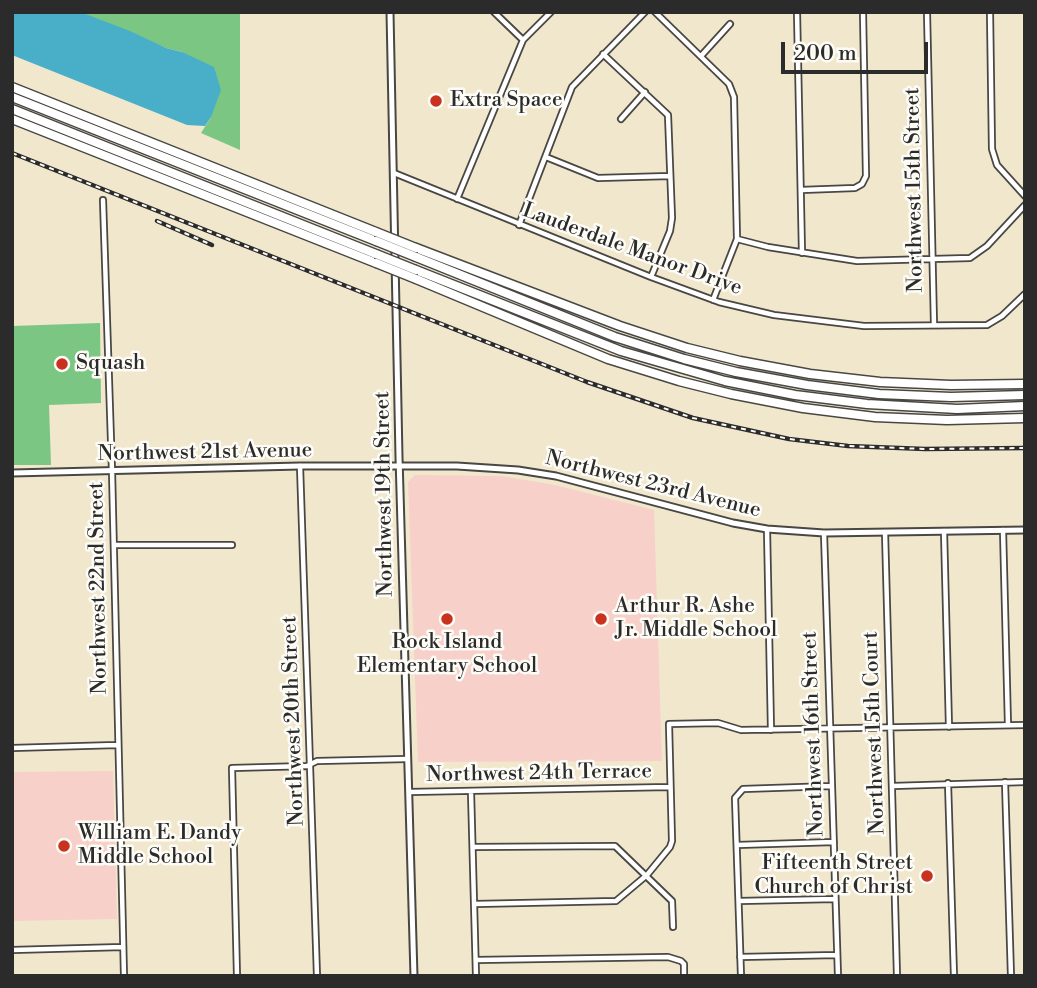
<!DOCTYPE html>
<html>
<head>
<meta charset="utf-8">
<style>
  body { margin:0 }
  #map { position:relative; width:1037px; height:988px; overflow:hidden; background:#f1e7cd; font-family:"Libre Bodoni",serif }
  canvas { display:block }
  .frame { position:absolute; inset:0; border:14px solid #2b2b2b; pointer-events:none }
  .scale { position:absolute; left:781px; top:42px; width:147px; height:32px; box-sizing:border-box; border:4px solid #2b2b2b; border-top:0; padding-left:9px; font-size:21px; line-height:24px; white-space:nowrap; color:#2b2b2b; -webkit-text-stroke:5px #fdfcf7; paint-order:stroke }
</style>
</head>
<body>
<div id="map">
<canvas width="1037" height="988"></canvas>
<div class="frame"></div>
<div class="scale">200 m</div>
</div>
<script>
const context = document.querySelector('canvas').getContext('2d');
context.lineJoin = 'round';
function fillPath(path, color) {
  context.fillStyle = color;
  context.fill(path, 'evenodd');
}
function toPath(rows) {
  const path = new Path2D();
  for (const r of rows) {
    path.moveTo(r[0], r[1]);
    for (let i = 2; i < r.length; i += 2) path.lineTo(r[i], r[i + 1]);
  }
  return path;
}
function stroke(path, color, width, dash) {
  context.strokeStyle = color;
  context.lineWidth = width;
  context.lineCap = dash ? 'butt' : 'round';
  context.setLineDash(dash || []);
  context.stroke(path);
}
function drawText(font, color, halo, rows, align = 'center') {
  context.font = font + ' "Libre Bodoni",serif';
  context.lineWidth = 5;
  context.setLineDash([]);
  context.textBaseline = 'middle';
  context.strokeStyle = halo;
  context.fillStyle = color;
  for (const [text, x, y, turn = 0] of rows) {
    context.save();
    context.translate(x, y);
    context.rotate((+turn || 0) * Math.PI / 180);
    context.textAlign = isNaN(turn) ? turn : align;
    if (halo) context.strokeText(text, 0, 0);
    context.fillText(text, 0, 0);
    context.restore();
  }
}
fillPath(toPath([
  [415,475,502,476,555,485,654,510,662,761,418,762,408,482],
  [113,771,117,919,12,921,12,772]
]), '#f7d0ca');
fillPath(toPath([
  [75,12,240,12,240,150,201,133,211,117,182,52,166,48],
  [100,323,101,403,49,405,51,465,12,465,12,326]
]), '#7cc684');
fillPath(toPath([
  [12,12,80,12,130,31,166,48,182,52,214,67,221,90,211,117,205,126,187,125,12,55]
]), '#49aec8');
const minor = toPath([
  [494,12,523,40],
  [655,12,729,84,734,97,737,239,713,300],
  [797,12,802,253],
  [927,12,934,325],
  [990,12,992,149,997,165,1025,196],
  [603,54,668,115,672,218,670,231,651,277],
  [701,56,730,24],
  [621,119,645,92],
  [546,157,598,178,670,176],
  [394,173,651,277,719,302,774,315,864,326,987,325,1002,316,1025,294],
  [801,190,855,188,862,184,866,176,863,12],
  [457,199,523,40,551,12],
  [103,200,112,471,124,976],
  [519,225,572,87,645,12],
  [737,239,768,247,857,261,970,258,987,246,1025,205],
  [300,466,317,976],
  [767,529,771,730],
  [1003,530,1008,725],
  [944,531,949,727],
  [885,532,897,976],
  [824,533,838,976],
  [114,545,232,545],
  [12,748,117,745],
  [1005,782,1011,976],
  [948,783,954,976],
  [893,786,1025,782],
  [409,792,669,787],
  [471,792,476,976],
  [737,845,834,842],
  [473,847,615,846,672,901,673,927],
  [739,901,835,899],
  [475,904,616,901,647,875,670,847,672,841,669,724,718,723,741,730,1025,725],
  [12,950,123,947],
  [740,957,837,955],
  [476,960,668,957,681,961,684,964,684,976],
  [237,976,232,768,307,766,317,761,407,759],
  [741,976,735,798,743,789,832,786]
]);
const tertiary = toPath([
  [390,12,399,457,414,976],
  [12,473,300,466,457,466,518,470,556,476,733,523,767,529,824,533,1025,530]
]);
const motorway = toPath([
  [12,87,376,232],
  [12,97,376,241],
  [12,109,376,254],
  [12,119,376,263],
  [416,248,620,326,687,348,740,361,810,374,880,382,951,385,1025,384],
  [416,257,615,337,684,359,736,372,807,385,879,394,951,397,1025,395],
  [416,270,621,351,725,381,795,395,867,404,957,409,1025,406],
  [416,279,608,359,679,381,731,394,803,408,875,417,947,420,1025,418]
]);
stroke(minor, '#494743', 8);
stroke(tertiary, '#494743', 9);
stroke(motorway, '#494743', 11);
stroke(minor, '#fff', 4.5);
stroke(tertiary, '#fff', 5);
stroke(motorway, '#fff', 8);
const rail = toPath([
  [12,153,587,382,693,418,789,439,848,446,925,449,1025,448],
  [157,221,212,245]
]);
stroke(rail, '#2b2b2b', 4.5);
stroke(rail, '#fdfcf7', 2, [5]);
const motorwayBridge = toPath([
  [376,232,416,248],
  [376,241,416,257],
  [376,254,416,270],
  [376,263,416,279]
]);
stroke(motorwayBridge, '#494743', 11, []);
stroke(motorwayBridge, '#fff', 8);
for (const [x, y, r, color] of [
  [436,101,7,"#c8321e"],
  [62,364,7,"#c8321e"],
  [447,619,7,"#c8321e"],
  [601,619,7,"#c8321e"],
  [64,846,7,"#c8321e"],
  [927,876,7,"#c8321e"]
]) {
  const dot = new Path2D();
  dot.arc(x, y, r, 0, 2 * Math.PI);
  context.fillStyle = color;
  context.fill(dot);
  stroke(dot, '#fdfcf7', 2.5);
}
drawText('21px', '#2b2b2b', '#fdfcf7', [
  ["Extra Space",450,101],
  ["Squash",76,364],
  ["Arthur R. Ashe",615,607],
  ["Jr. Middle School",615,631],
  ["Rock Island",447,643,"center"],
  ["Elementary School",447,667,"center"],
  ["William E. Dandy",78,834],
  ["Middle School",78,858],
  ["Fifteenth Street",913,864,"right"],
  ["Church of Christ",913,888,"right"]
], 'left');
drawText('21px', '#2b2b2b', '#fdfcf7', [
  ["Northwest 15th Street",915,190,-91],
  ["Lauderdale Manor Drive",632,250,20],
  ["Northwest 21st Avenue",205,453,-1],
  ["Northwest 23rd Avenue",653,485,14],
  ["Northwest 19th Street",385,494,-91],
  ["Northwest 22nd Street",99,588,-91],
  ["Northwest 20th Street",294,721,-92],
  ["Northwest 15th Court",875,733,-92],
  ["Northwest 16th Street",814,734,-92],
  ["Northwest 24th Terrace",539,774,-1]
]);
</script>
</body>
</html>
